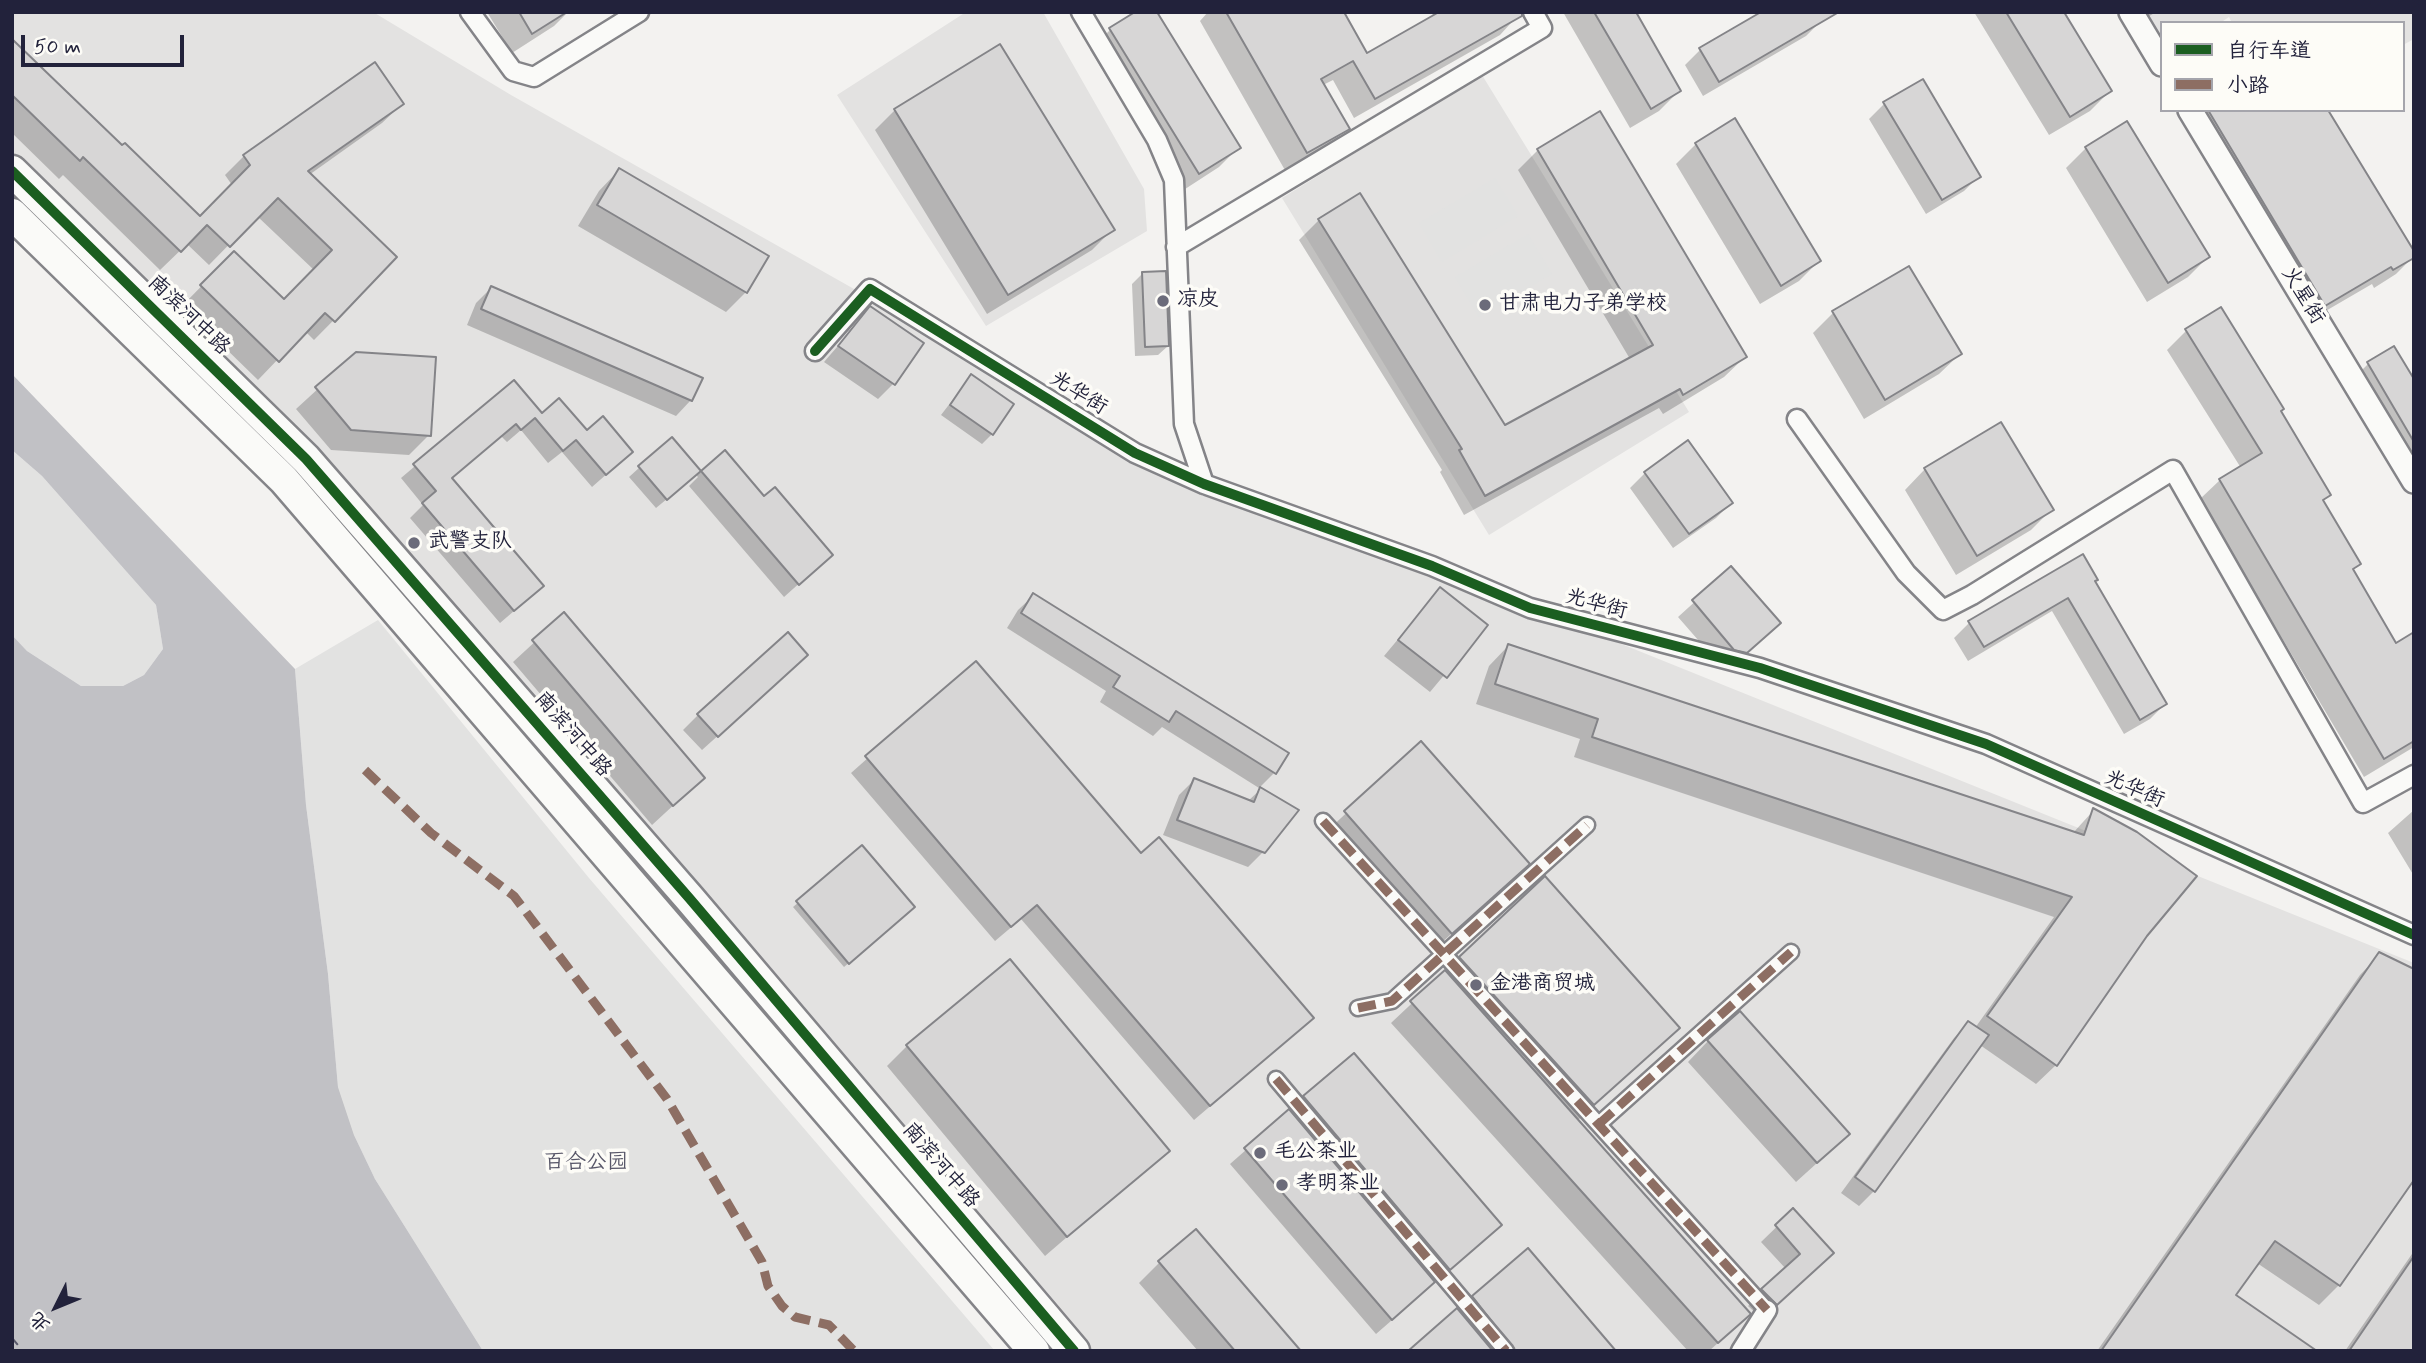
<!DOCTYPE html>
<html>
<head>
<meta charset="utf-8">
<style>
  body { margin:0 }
  #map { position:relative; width:2426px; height:1363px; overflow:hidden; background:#f3f2f0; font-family:Mynerve,"LXGW WenKai TC",sans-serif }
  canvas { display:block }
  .frame { position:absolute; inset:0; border:14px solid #22223b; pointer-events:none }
  .legend { position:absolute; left:2160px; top:21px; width:245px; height:91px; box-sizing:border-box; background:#fdfcf7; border:2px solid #a5a5ac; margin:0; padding:9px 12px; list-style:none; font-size:21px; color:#22223b }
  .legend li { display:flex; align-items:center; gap:14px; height:35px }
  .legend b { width:35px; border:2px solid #a5a5ac }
  .north { position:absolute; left:21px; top:1272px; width:70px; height:70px; -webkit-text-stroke:5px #fdfcf7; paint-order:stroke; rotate:227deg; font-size:19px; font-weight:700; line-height:28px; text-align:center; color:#22223b }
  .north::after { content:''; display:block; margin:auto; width:24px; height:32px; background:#22223b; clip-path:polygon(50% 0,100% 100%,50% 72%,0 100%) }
  .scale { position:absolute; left:21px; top:35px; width:163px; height:32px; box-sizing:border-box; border:4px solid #22223b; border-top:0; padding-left:9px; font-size:21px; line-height:24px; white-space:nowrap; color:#22223b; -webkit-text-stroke:5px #fdfcf7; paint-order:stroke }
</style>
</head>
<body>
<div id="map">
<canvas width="2426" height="1363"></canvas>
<div class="frame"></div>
<ul class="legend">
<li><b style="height:9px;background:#1b5e20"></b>自行车道</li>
<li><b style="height:9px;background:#8d6e63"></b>小路</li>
</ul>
<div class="north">北</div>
<div class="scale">50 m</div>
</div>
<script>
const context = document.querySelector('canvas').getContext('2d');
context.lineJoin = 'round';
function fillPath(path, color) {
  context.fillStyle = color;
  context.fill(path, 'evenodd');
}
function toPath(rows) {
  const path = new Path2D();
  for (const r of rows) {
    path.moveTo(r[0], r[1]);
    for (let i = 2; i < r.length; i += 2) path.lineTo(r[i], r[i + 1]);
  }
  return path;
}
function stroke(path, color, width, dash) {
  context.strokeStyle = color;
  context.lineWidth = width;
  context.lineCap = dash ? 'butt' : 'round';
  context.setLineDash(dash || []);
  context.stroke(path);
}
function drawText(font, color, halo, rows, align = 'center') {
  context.font = font + ' Mynerve,"LXGW WenKai TC",sans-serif';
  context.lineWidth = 7;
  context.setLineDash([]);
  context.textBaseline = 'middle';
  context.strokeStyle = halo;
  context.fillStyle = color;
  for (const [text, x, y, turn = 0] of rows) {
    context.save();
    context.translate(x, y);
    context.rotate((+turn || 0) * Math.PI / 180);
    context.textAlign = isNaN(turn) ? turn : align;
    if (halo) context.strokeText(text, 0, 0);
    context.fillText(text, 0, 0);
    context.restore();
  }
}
fillPath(toPath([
  [12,12,373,12,511,95,1137,449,2414,963,2414,1351,1062,1351,12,191],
  [966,12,1043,12,1144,189,1147,231,986,326,837,95],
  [2151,12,2414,12,2414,39,2403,45,2403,23,2232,23,2229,17,2220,23,2162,23,2162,44,2145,16],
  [1482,75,1689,412,1489,535,1282,198]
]), '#e3e2e1');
fillPath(toPath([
  [1495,178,1518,216,1442,262,1419,223],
  [1528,234,1552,274,1479,317,1455,277],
  [12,450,42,476,156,605,163,649,144,675,123,686,81,686,27,651,12,635],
  [378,620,589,878,995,1351,483,1351,375,1179,354,1135,338,1087,328,974,306,805,295,669]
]), '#e2e2e1');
fillPath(toPath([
  [12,374,295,669,306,805,328,974,338,1087,354,1135,375,1179,483,1351,12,1351,12,635,27,651,81,686,123,686,144,675,163,649,156,605,42,476,12,450]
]), '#c1c1c5');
fillPath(toPath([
  [458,12,484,12,465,24],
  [487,12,568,12,554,26,512,53],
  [1138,12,1239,147,1219,167,1179,193,1090,50,1110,30],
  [1208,12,1342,12,1366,55,1434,17,1431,12,1521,12,1500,35,1354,118,1333,80,1323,85,1347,128,1327,149,1286,172,1200,21],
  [1563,12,1633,12,1679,91,1659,111,1630,128],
  [1974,12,2062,12,2110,91,2090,111,2049,135],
  [2124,12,2156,12,2133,26],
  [1821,21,1806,36,1703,96,1685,65,1700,50],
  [12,41,122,148,200,218,232,185,225,175,244,156,402,104,382,123,309,175,395,258,314,340,305,331,258,380,182,306,234,253,284,302,314,270,257,216,209,265,187,244,160,270,63,175,59,179,12,133],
  [1884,104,1979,176,1964,191,1926,214,1869,119],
  [895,110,1112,230,1092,250,987,314,875,130],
  [2178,110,2262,110,2414,256,2396,274,2374,288,2372,284,2305,323],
  [1696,144,1819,261,1799,281,1760,304,1676,164],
  [2086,148,2208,257,2188,277,2147,302,2066,168],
  [1538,150,1745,357,1724,377,1663,414,1659,408,1464,515,1440,472,1442,470,1299,240,1319,220,1504,428,1630,359,1518,170],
  [619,170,746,292,726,312,578,226,599,191],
  [1908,268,1960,354,1939,374,1864,419,1813,333,1833,313],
  [1142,274,1168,346,1158,355,1135,356,1132,284],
  [491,288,691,400,676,416,467,325,476,303],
  [870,309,921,344,893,384,878,399,824,362],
  [2187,330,2328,495,2322,501,2359,564,2352,571,2396,645,2414,639,2414,747,2364,777,2200,499,2220,480,2241,468,2167,350],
  [2394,349,2414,382,2414,482,2353,379,2368,364],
  [356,354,429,435,409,455,331,450,296,409],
  [971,376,992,434,982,444,941,415],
  [514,382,541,415,617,465,592,487,562,452,548,463,521,430,507,442,501,436,450,479,528,599,500,623,410,518,423,505,401,478],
  [671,439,701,473,725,453,764,498,831,555,784,597,689,486,698,477,696,475,656,508,629,477],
  [1688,443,1731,503,1716,518,1673,548,1630,488,1645,473],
  [1925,469,2051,510,2031,530,1956,575,1905,490],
  [1731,569,1763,638,1730,667,1719,664,1678,617],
  [2093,582,2165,704,2150,719,2124,734,2052,611,1968,661,1954,638,1969,623],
  [1440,589,1486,625,1430,692,1384,656],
  [1034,595,1274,773,1259,788,1162,727,1153,736,1100,702,1106,691,1007,628,1018,610],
  [564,615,703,778,652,825,513,662],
  [1508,646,2073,833,2093,811,2056,1065,2036,1084,1980,1045,1874,1191,1859,1206,1841,1193,1954,1038,1969,1023,1975,1028,2054,917,1574,757,1580,739,1476,704,1489,666],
  [975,663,1296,1033,1194,1120,1021,919,995,941,851,773],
  [791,670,702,750,683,730,698,715],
  [1421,743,1507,884,1431,952,1325,833],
  [1194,780,1248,801,1261,789,1263,852,1248,867,1163,835,1179,795],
  [2414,810,2414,876,2388,833],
  [862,848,909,912,844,967,793,907],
  [2380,954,2339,1285,2319,1305,2257,1263,2233,1295,2314,1351,2097,1351,2360,975],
  [1460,958,1657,1048,1577,1121,1728,1334,1709,1351,1688,1351,1391,1023],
  [1708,1041,1827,1154,1796,1182,1688,1062],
  [907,1046,1167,1151,1045,1256,887,1066],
  [1305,1098,1484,1240,1376,1334,1230,1164],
  [1793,1211,1816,1268,1761,1318,1748,1306,1786,1269,1761,1242],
  [2414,1251,2414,1351,2345,1351],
  [1159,1263,1298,1351,1198,1351,1139,1283],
  [1473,1297,1614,1351,1410,1351]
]), '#0003');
stroke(toPath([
  [12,1338,23,1351]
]), '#59596b', 2, [9, 7]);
const building = toPath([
  [519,12,567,12,532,34,519,12],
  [1135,12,1157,12,1241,148,1199,174,1109,28,1135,12],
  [1226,12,1344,12,1367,53,1439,12,1522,12,1522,16,1375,99,1353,61,1321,79,1350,129,1307,153,1226,12],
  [1594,12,1636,12,1681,91,1651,109,1594,12],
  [1761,12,1839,12,1719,82,1699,48,1761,12],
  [2006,12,2064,12,2112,91,2070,117,2006,12],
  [12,39,122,145,125,143,200,216,250,165,243,155,375,62,404,104,308,171,397,257,335,322,325,313,279,362,200,285,234,251,284,299,332,250,278,198,230,247,207,225,181,252,83,157,80,161,12,95,12,39],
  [1000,44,1115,230,1008,295,894,109,1000,44],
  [1923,79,1981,177,1942,200,1883,102,1923,79],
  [2208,110,2328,110,2414,251,2414,258,2393,270,2391,267,2325,306,2208,110],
  [1600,111,1747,357,1683,395,1680,389,1485,496,1459,450,1462,449,1318,219,1360,193,1505,425,1653,345,1537,149,1600,111],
  [1735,118,1821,261,1781,286,1695,143,1735,118],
  [2127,121,2210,257,2168,283,2085,147,2127,121],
  [619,168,769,256,747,293,597,205,619,168],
  [1909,266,1962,354,1885,400,1832,311,1909,266],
  [1166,271,1169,346,1145,347,1142,272,1166,271],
  [491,286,703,378,692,401,481,309,491,286],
  [870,306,924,343,895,385,838,346,870,306],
  [2221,307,2284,409,2281,411,2331,495,2323,500,2361,564,2353,569,2396,643,2414,632,2414,741,2384,759,2219,479,2262,453,2185,329,2221,307],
  [2394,346,2414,379,2414,442,2367,362,2394,346],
  [356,352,436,357,431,436,351,430,315,387,356,352],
  [971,374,1014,404,993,435,950,405,971,374],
  [514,380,542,413,559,398,587,430,603,416,633,452,606,475,576,440,563,451,535,418,521,430,516,424,452,478,544,586,514,611,422,503,436,491,413,464,514,380],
  [2001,422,2054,510,1977,556,1924,468,2001,422],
  [672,437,701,471,667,500,638,466,672,437],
  [1688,440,1733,503,1689,534,1644,472,1688,440],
  [725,450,764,496,775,487,833,555,799,585,701,471,725,450],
  [2083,554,2098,580,2095,581,2167,704,2140,720,2068,598,1984,647,1968,621,2083,554],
  [1731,566,1781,623,1747,653,1734,650,1692,600,1731,566],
  [1440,587,1488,625,1447,678,1398,640,1440,587],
  [1033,593,1289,753,1276,774,1176,711,1169,722,1113,687,1120,676,1021,613,1033,593],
  [564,612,705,778,673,806,532,640,564,612],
  [788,632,808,655,718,737,697,714,788,632],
  [1508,644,2084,835,2093,808,2137,832,2197,876,2147,936,2057,1066,1987,1016,2072,897,1592,737,1598,719,1495,684,1508,644],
  [976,661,1141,853,1159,837,1314,1018,1210,1106,1037,905,1011,927,865,756,976,661],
  [1421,741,1530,864,1452,934,1344,811,1421,741],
  [1194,778,1254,802,1260,787,1299,810,1265,853,1177,820,1194,778],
  [862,845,915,907,849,964,796,901,862,845],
  [1545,876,1680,1028,1594,1105,1459,957,1545,876],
  [2379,952,2414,969,2414,1180,2340,1286,2275,1241,2236,1295,2317,1351,2101,1351,2379,952],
  [1010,959,1170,1151,1067,1237,906,1045,1010,959],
  [1445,970,1751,1314,1718,1343,1410,1001,1445,970],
  [1740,1011,1850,1134,1817,1163,1707,1040,1740,1011],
  [1968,1021,1989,1035,1875,1192,1855,1177,1968,1021],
  [1354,1053,1502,1225,1450,1270,1303,1096,1354,1053],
  [1289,1109,1435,1282,1392,1320,1244,1148,1289,1109],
  [1793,1208,1834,1253,1777,1305,1761,1289,1800,1254,1775,1225,1793,1208],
  [1196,1229,1301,1351,1235,1351,1158,1261,1196,1229],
  [1528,1248,1616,1351,1515,1351,1472,1296,1528,1248],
  [2414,1256,2414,1351,2349,1351,2414,1256],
  [1457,1308,1493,1351,1408,1351,1457,1308]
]);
fillPath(building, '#d7d6d6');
stroke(building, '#848488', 2);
const pedestrian = toPath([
  [1323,821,1767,1310],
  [1358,1008,1392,1001,1587,825],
  [1276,1079,1506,1351],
  [1599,1124,1791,952]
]);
const minor = toPath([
  [470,12,513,71,534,77,639,12],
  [1081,12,1157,140,1174,180,1184,424,1204,484],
  [1176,247,1542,28,1533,12],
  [815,351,870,289,1135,453,1204,484,1432,566,1530,608,1760,668,1986,744,2414,935],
  [1797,419,1906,573,1943,610,1972,595,2173,470,2363,803,2414,775],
  [1741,1351,1767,1310]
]);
const tertiary = toPath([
  [2131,12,2162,64],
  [2190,110,2414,481]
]);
const trunk = toPath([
  [12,171,306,459,690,899,1074,1351],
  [12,214,284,480,1034,1351]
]);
stroke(pedestrian, '#848488', 19);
stroke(minor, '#848488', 23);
stroke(tertiary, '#848488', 28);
stroke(trunk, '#848488', 35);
stroke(pedestrian, '#fafaf8', 14);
stroke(minor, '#fafaf8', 18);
stroke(tertiary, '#fafaf8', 23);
stroke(trunk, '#fafaf8', 30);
stroke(toPath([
  [365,770,431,833,514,896,667,1099,762,1262,768,1286,782,1306,795,1317,829,1325,854,1351],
  [1323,821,1767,1310],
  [1358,1008,1392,1001,1587,825],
  [1276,1079,1506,1351],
  [1599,1124,1791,952]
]), '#8d6e63', 9, [18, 9]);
stroke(toPath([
  [12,171,306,459,690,899,1074,1351],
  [815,351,870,289,1135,453,1204,484,1432,566,1530,608,1760,668,1986,744,2414,935]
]), '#1b5e20', 10);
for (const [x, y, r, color] of [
  [1163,301,7,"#6b6b7a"],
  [1485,305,7,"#6b6b7a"],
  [414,543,7,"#6b6b7a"],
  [1476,985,7,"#6b6b7a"],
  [1260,1153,7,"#6b6b7a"],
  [1282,1185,7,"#6b6b7a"]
]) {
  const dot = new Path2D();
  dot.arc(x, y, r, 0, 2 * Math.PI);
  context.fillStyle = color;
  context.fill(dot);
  stroke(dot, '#fdfcf7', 2.5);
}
drawText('21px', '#22223b', '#fdfcf7', [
  ["火星街",2302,296,59],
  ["南滨河中路",188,316,44],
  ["光华街",1078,394,32],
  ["光华街",1596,605,15],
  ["南滨河中路",572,735,49],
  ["光华街",2134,790,24],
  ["南滨河中路",940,1166,49]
]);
drawText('21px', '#22223b', '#fdfcf7', [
  ["凉皮",1177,301],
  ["甘肃电力子弟学校",1499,305],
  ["武警支队",428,543],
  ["金港商贸城",1490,985],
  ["毛公茶业",1274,1153],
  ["孝明茶业",1296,1185]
], 'left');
drawText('21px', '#585769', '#fdfcf7', [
  ["百合公园",586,1164]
]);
</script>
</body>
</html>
